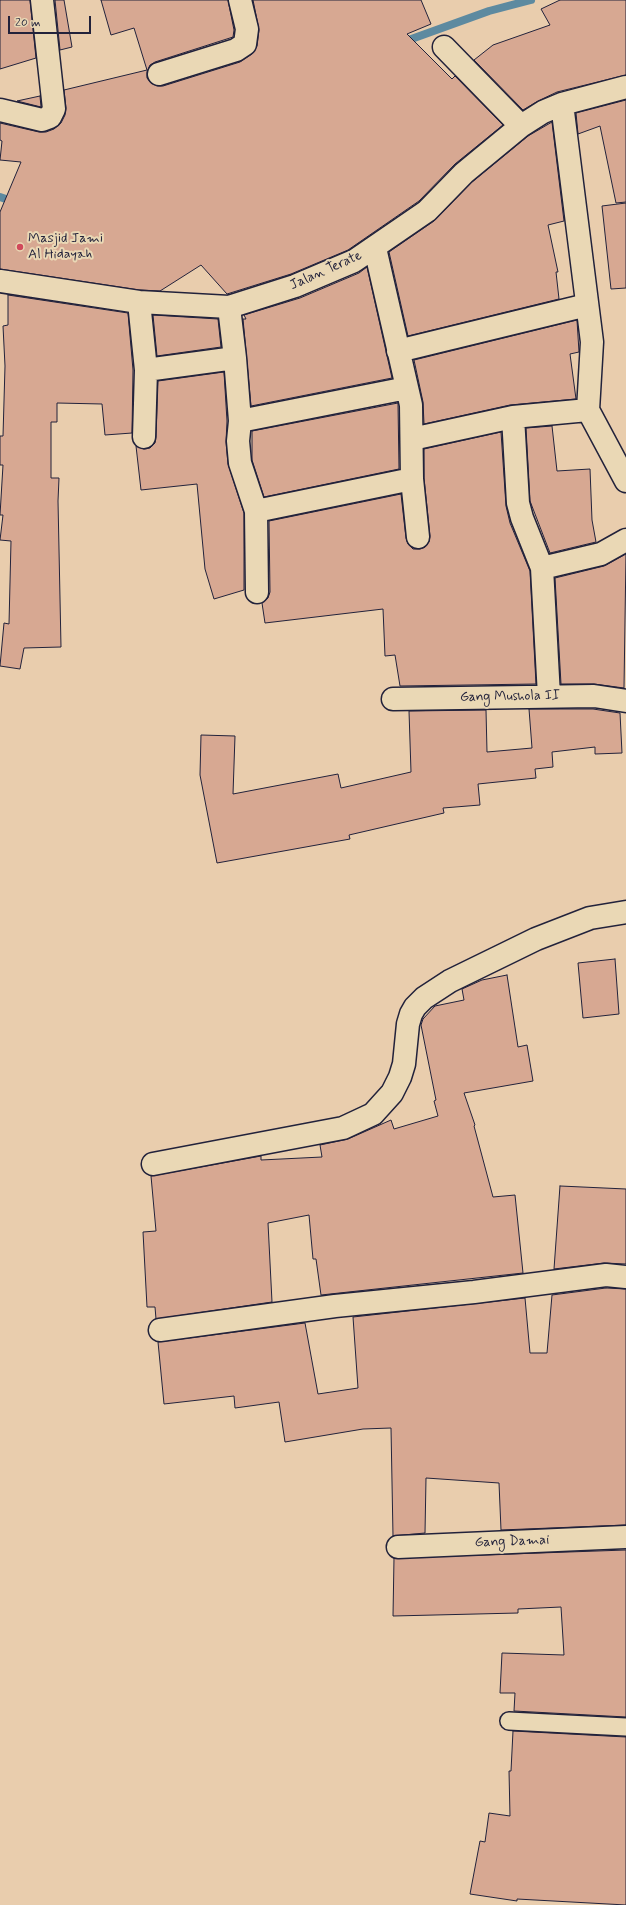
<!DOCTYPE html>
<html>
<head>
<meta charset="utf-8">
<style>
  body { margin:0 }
  #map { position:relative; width:626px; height:1905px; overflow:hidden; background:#e9cdad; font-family:Mynerve,sans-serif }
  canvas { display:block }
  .scale { position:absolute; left:8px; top:16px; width:83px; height:18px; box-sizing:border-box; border:2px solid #22223b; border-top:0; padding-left:5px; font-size:12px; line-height:14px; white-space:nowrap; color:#22223b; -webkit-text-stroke:3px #ead8b5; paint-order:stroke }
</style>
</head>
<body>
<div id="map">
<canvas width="626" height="1905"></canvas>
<div class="scale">20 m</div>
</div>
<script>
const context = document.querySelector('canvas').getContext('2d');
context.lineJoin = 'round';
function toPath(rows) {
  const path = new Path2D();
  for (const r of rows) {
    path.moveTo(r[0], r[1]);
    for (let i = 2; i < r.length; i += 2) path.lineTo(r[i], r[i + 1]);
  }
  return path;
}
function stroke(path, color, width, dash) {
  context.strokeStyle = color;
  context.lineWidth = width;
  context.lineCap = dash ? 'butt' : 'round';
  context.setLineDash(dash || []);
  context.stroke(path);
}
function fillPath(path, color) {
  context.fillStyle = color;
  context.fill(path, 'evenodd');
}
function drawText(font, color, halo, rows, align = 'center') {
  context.font = font + ' Mynerve,sans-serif';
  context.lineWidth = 4;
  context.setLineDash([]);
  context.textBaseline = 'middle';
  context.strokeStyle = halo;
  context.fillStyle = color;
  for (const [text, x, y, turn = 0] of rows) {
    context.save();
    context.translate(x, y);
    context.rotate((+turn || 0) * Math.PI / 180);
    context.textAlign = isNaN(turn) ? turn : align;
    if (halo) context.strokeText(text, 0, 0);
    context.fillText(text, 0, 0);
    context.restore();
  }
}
stroke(toPath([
  [403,42,489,11,531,0],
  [0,197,15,202]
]), '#5d8aa0', 8);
const building = toPath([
  [0,0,30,0,36,58,0,69,0,0],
  [55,0,64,0,72,47,60,50,55,0],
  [101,0,228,0,234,30,233,37,155,62,150,65,147,72,147,78,151,83,157,86,163,86,240,62,252,54,257,46,259,30,253,0,421,0,431,24,407,34,452,79,455,76,503,125,455,164,419,201,348,250,291,274,227,294,201,265,160,291,140,290,0,269,0,212,21,162,0,160,2,141,0,140,0,123,39,132,46,132,54,129,61,123,65,115,66,108,64,90,147,70,134,28,111,35,101,0],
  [560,0,626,0,626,75,557,92,538,101,523,110,474,60,493,45,550,25,541,9,560,0],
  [40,96,41,107,17,101,40,96],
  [626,100,626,202,616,203,600,126,578,134,576,113,626,100],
  [552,122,564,221,548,225,558,272,556,272,559,299,408,336,389,252,434,221,472,182,528,136,552,122],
  [626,203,626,288,611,289,602,206,626,203],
  [367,267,392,378,251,406,243,319,246,319,244,315,300,298,359,273,367,267],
  [8,295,128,313,133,370,132,433,105,435,102,404,57,403,57,422,51,422,51,478,59,478,58,501,61,647,24,648,20,669,0,666,4,623,9,624,11,541,0,540,3,515,0,515,3,465,0,465,0,436,3,436,5,366,3,326,8,325,8,295],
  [153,315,218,319,221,347,157,356,153,315],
  [577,320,579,352,570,354,576,399,510,405,424,424,423,402,414,360,577,320],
  [224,372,227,421,226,442,228,464,244,513,244,590,214,599,205,569,197,484,141,490,136,446,144,449,150,448,155,443,156,437,158,381,224,372],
  [398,403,399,469,264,497,252,460,252,431,398,403],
  [552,426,557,471,590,469,592,520,596,542,550,553,530,501,526,428,552,426],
  [501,432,506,506,510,523,530,571,536,684,400,686,395,655,385,656,383,609,265,623,262,603,268,598,270,592,269,521,401,494,406,538,408,544,413,549,420,549,425,547,429,542,430,536,424,478,424,449,501,432],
  [626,554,624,688,594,684,561,684,555,578,604,566,626,554],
  [529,709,593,709,620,713,622,753,595,754,595,747,552,752,553,767,535,769,536,778,478,784,480,805,443,808,444,813,349,835,350,839,217,863,200,775,201,735,235,736,233,794,338,774,341,788,411,772,409,711,486,710,487,752,532,748,529,709],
  [615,959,619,1014,583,1018,578,963,615,959],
  [507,975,518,1047,527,1045,533,1081,464,1093,475,1125,474,1126,493,1197,515,1195,523,1273,321,1295,316,1259,313,1259,309,1215,268,1223,272,1302,156,1319,155,1307,147,1307,143,1232,156,1231,151,1176,261,1156,261,1160,322,1157,320,1145,348,1139,391,1120,394,1129,438,1116,434,1101,436,1100,421,1025,423,1019,435,1006,464,1000,462,989,482,980,507,975],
  [560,1186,626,1189,626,1264,604,1263,554,1269,560,1186],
  [606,1288,626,1289,626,1525,501,1530,499,1483,426,1478,425,1533,393,1536,391,1428,363,1429,285,1442,279,1402,235,1408,234,1396,164,1404,158,1342,305,1323,318,1394,358,1388,353,1317,525,1298,530,1353,547,1353,552,1295,606,1288],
  [626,1550,626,1717,514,1711,515,1693,500,1693,502,1653,564,1655,561,1607,518,1609,518,1613,393,1616,394,1558,626,1550],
  [513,1731,626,1737,626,1905,517,1899,517,1901,470,1894,480,1841,485,1842,489,1813,510,1816,509,1771,511,1771,513,1731]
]);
fillPath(building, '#d7a892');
stroke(building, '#22223b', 1);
const service = toPath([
  [509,1721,626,1727]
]);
const minor = toPath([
  [444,47,521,126],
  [159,74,236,50,245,44,247,29,240,0],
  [562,104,592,342,588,410,626,481],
  [0,110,42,120,50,117,54,109,42,0],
  [375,248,411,405,412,479,418,537],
  [0,281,139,302,229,307,295,286,354,261,427,211,464,173,521,126,543,112,562,104,626,87],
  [139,302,146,370,144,437],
  [229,307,235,358,240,421,238,441,240,463,256,511,257,592],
  [398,351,587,305],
  [146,370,235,358],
  [513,417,518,503,522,518,542,568,549,696],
  [240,421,407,388],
  [412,439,513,417,588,410],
  [256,511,412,479],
  [542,568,601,554,626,540],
  [393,699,594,696,626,701],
  [153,1164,343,1128,373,1114,392,1093,400,1077,404,1064,408,1024,411,1014,415,1007,424,998,450,981,536,939,590,918,626,912],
  [160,1330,335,1306,474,1292,606,1275,626,1277],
  [398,1547,626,1537]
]);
stroke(service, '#22223b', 20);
stroke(minor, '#22223b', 25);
stroke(service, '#ead8b5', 17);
stroke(minor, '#ead8b5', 22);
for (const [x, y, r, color] of [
  [20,247,4,"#d1495b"]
]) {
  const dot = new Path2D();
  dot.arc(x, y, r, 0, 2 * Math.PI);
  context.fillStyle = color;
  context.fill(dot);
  stroke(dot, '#ead8b5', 1.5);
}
drawText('14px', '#22223b', '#ead8b5', [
  ["Masjid Jami",28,239],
  ["Al Hidayah",28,255]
], 'left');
drawText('14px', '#22223b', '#ead8b5', [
  ["Jalan Terate",326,271,-24],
  ["Gang Mushola II",510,697,-1],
  ["Gang Damai",512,1542,-2]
]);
</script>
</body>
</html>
